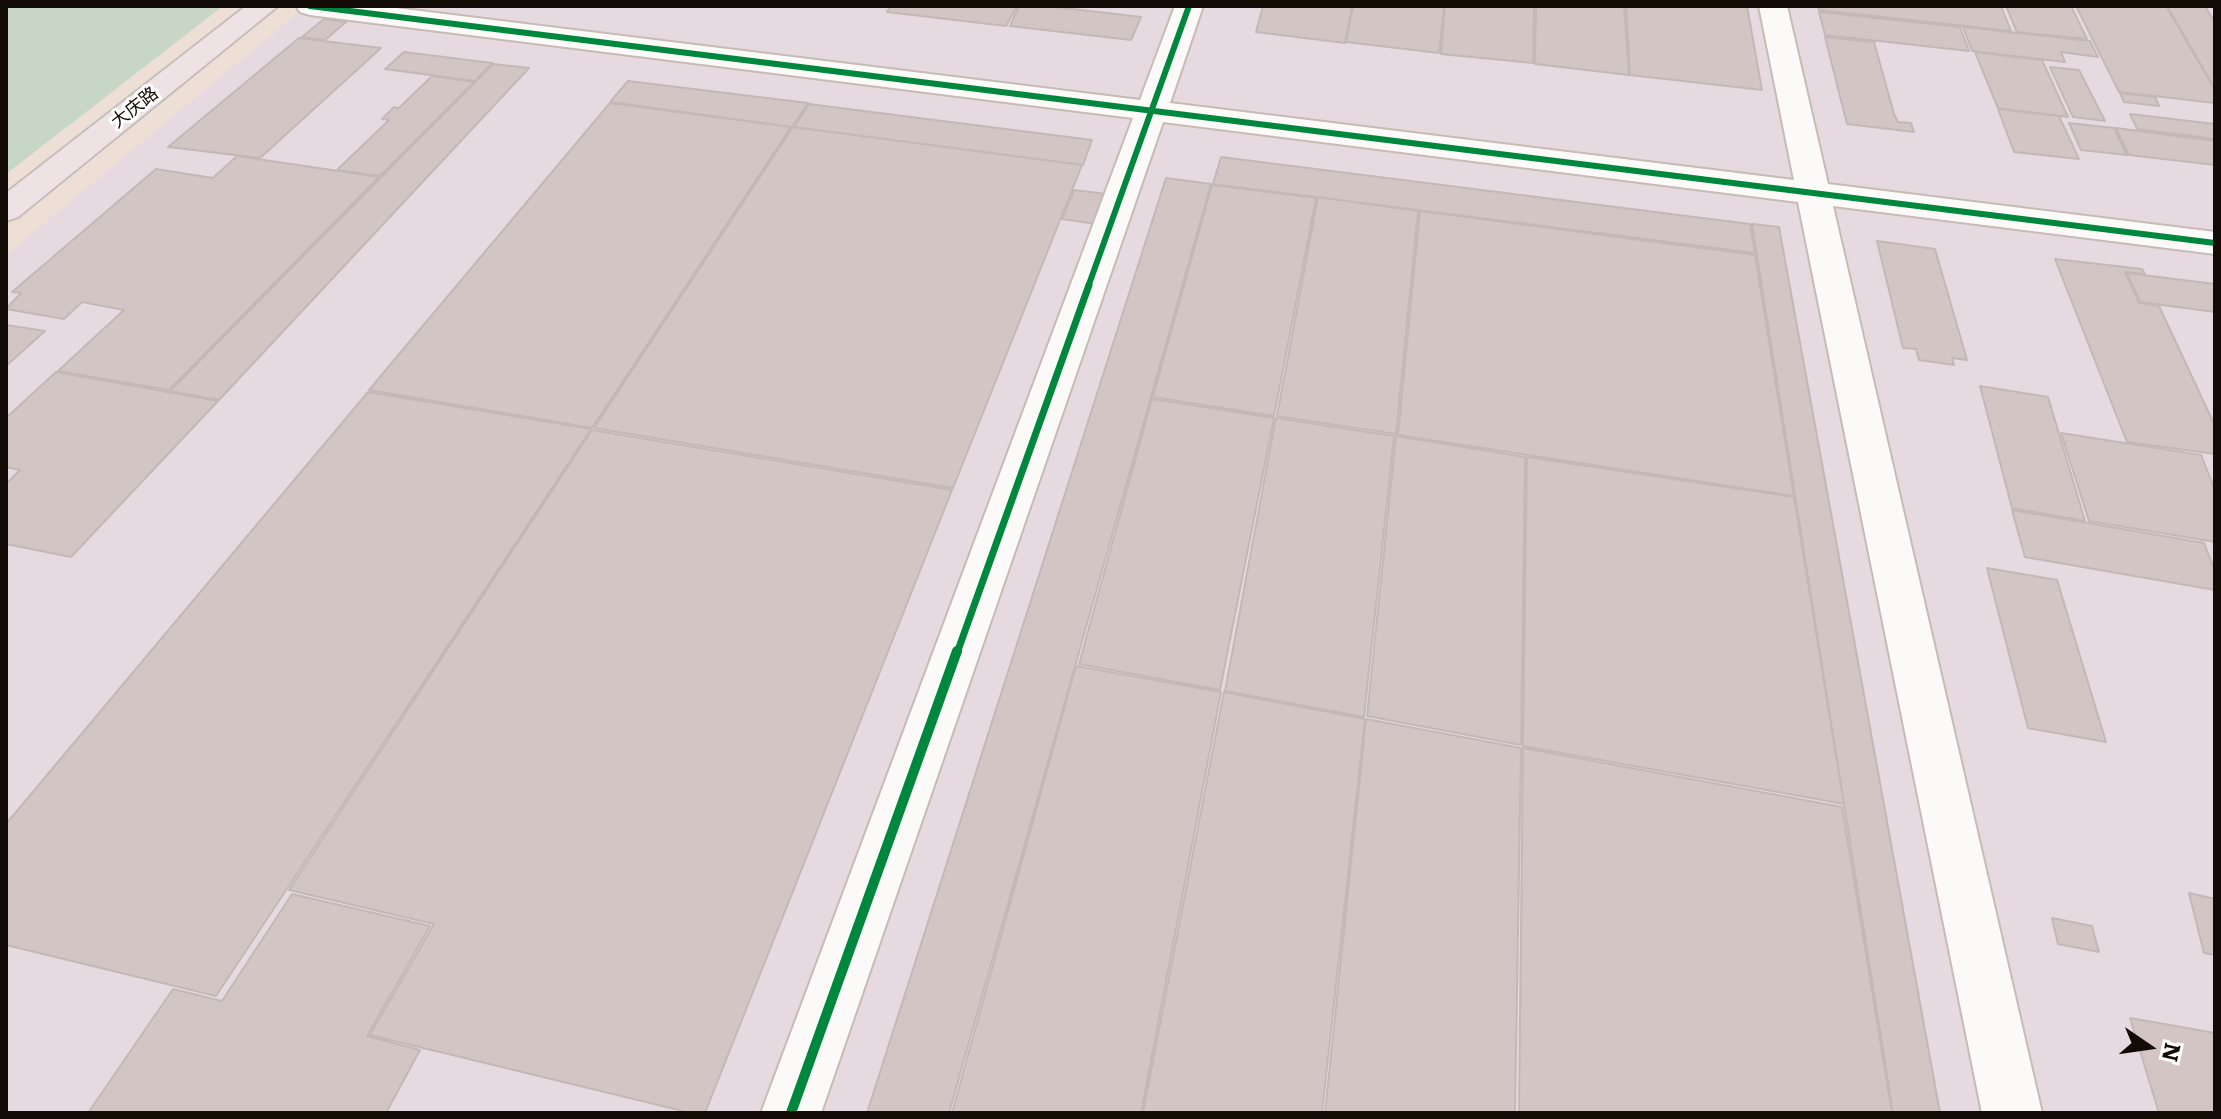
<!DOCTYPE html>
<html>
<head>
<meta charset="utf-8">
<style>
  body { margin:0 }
  #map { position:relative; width:2221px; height:1119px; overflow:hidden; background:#eddfd6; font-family:Literata,serif }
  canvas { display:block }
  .frame { position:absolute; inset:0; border:8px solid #130b06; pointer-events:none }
  .north { position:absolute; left:2109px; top:1007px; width:80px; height:80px; -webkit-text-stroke:6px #fff; paint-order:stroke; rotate:103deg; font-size:22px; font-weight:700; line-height:32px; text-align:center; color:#130b06 }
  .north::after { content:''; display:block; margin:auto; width:28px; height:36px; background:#130b06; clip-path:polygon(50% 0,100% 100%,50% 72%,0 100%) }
</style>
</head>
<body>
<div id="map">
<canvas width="2221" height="1119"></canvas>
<div class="frame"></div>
<div class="north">N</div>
</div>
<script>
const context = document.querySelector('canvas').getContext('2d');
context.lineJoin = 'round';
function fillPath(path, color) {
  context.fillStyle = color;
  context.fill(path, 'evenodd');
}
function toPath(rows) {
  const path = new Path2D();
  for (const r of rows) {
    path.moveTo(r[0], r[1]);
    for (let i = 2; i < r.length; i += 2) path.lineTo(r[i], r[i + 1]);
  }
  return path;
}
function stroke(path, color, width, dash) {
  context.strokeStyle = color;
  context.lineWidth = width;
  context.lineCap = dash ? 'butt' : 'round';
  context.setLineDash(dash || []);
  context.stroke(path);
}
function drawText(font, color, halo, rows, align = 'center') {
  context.font = font + ' Literata,"Noto Sans SC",serif';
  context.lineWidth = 6;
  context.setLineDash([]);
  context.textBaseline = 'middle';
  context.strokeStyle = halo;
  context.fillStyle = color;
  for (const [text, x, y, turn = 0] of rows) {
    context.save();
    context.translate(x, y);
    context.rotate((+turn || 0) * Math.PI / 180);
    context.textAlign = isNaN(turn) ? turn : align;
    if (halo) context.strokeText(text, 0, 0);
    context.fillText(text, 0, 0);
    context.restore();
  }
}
fillPath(toPath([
  [306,6,2215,6,2215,1113,6,1113,6,255]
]), '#e6d9e0');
fillPath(toPath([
  [6,6,223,6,6,174]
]), '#c8d6c6');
const building = toPath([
  [891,6,1017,6,1006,26,887,12,891,6],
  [1019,6,1047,6,1141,17,1131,40,1010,26,1019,6],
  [1263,6,1352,6,1345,43,1256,32,1263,6],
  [1353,6,1444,6,1439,53,1346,42,1353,6],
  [1445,6,1534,6,1533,63,1441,54,1445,6],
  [1536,6,1624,6,1629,75,1535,64,1536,6],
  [1626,6,1747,6,1762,90,1630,75,1626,6],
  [1818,6,2001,6,2011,31,1819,10,1818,6],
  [2006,6,2071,6,2087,39,2017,32,2006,6],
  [2076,6,2166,6,2215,90,2215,103,2119,92,2076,6],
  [2167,6,2205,6,2215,23,2215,89,2167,6],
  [1819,12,1960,27,1969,51,1825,35,1819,12],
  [324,19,346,22,325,40,302,37,324,19],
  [1963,27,2090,41,2098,57,2061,52,2065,62,1972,51,1963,27],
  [1825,37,1874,42,1894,114,1898,122,1911,123,1914,132,1847,124,1825,37],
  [299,38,381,48,260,158,168,147,299,38],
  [404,52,492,63,475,81,385,69,404,52],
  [1975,52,2042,60,2068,117,1998,108,1975,52],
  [493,64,529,68,219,400,170,391,493,64],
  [2050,67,2079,70,2105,121,2073,117,2050,67],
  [432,76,474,82,380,176,337,170,389,120,382,119,394,107,399,108,432,76],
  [628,81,808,103,792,127,610,102,628,81],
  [2120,93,2155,97,2159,106,2124,102,2120,93],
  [610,103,791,127,592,428,369,390,610,103],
  [809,104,1092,140,1083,165,794,127,809,104],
  [1998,109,2059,116,2079,159,2014,152,1998,109],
  [2130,114,2215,124,2215,139,2137,129,2130,114],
  [2069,123,2114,128,2127,155,2081,150,2069,123],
  [793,127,1082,165,953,488,594,428,793,127],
  [2116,128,2215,141,2215,165,2129,155,2116,128],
  [237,156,379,177,169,390,58,371,124,310,82,302,64,319,6,309,21,293,12,292,156,169,213,178,237,156],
  [1221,157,1750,224,1755,253,1213,184,1221,157],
  [1166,178,1211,184,949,1113,867,1113,1166,178],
  [1212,185,1316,198,1274,416,1153,397,1212,185],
  [1074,190,1114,195,1103,225,1062,219,1074,190],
  [1318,197,1418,211,1396,434,1277,416,1318,197],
  [1420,211,1755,255,1794,496,1398,435,1420,211],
  [1752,224,1779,227,1940,1113,1893,1113,1752,224],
  [1877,241,1935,249,1967,360,1952,358,1954,365,1919,360,1916,349,1903,348,1877,241],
  [2055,259,2142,269,2145,274,2125,272,2139,303,2159,306,2215,426,2215,454,2127,442,2055,259],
  [2127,273,2215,284,2215,312,2140,302,2127,273],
  [6,325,45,331,6,366,6,325],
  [56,372,218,401,71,557,6,544,6,484,20,470,6,467,6,418,56,372],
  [1980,386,2048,397,2085,521,2012,508,1980,386],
  [368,392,591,429,216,996,6,945,6,824,368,392],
  [1152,399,1274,418,1220,690,1079,664,1152,399],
  [1276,418,1394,436,1364,717,1225,691,1276,418],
  [592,430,952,490,705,1113,691,1113,370,1035,434,924,289,890,592,430],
  [2061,433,2201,455,2215,490,2215,542,2089,521,2061,433],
  [1396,436,1525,457,1521,745,1367,716,1396,436],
  [1527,457,1794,497,1844,804,1523,746,1527,457],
  [2012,510,2204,543,2215,571,2215,590,2025,557,2012,510],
  [1987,568,2057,580,2106,742,2028,728,1987,568],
  [1076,666,1221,692,1141,1113,952,1113,1076,666],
  [1224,692,1365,719,1322,1113,1143,1113,1224,692],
  [1366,719,1521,748,1515,1113,1325,1113,1366,719],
  [1523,748,1842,807,1892,1113,1519,1113,1523,748],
  [2189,893,2215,899,2215,955,2204,953,2189,893],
  [292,894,430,926,367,1036,420,1050,386,1113,88,1113,173,989,222,1001,292,894],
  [2052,918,2092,926,2099,952,2058,944,2052,918],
  [2130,1018,2215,1033,2215,1113,2159,1113,2130,1018]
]);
fillPath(building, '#d3c5c4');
stroke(building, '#c4b8b7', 2);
const street = toPath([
  [296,6,380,6,1140,100,1175,6,1203,6,1170,103,1794,180,1759,6,1787,6,1828,184,2215,232,2215,254,1833,206,2042,1113,1982,1113,1798,202,1163,122,821,1113,761,1113,1133,118,310,15,300,12,296,6]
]);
const primary = toPath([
  [246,6,278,6,18,217,6,221,6,193,246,6]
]);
stroke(street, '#c7bcb5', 4);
stroke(primary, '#c5beba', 4);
fillPath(street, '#fcfaf9');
fillPath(primary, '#eee2e4');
stroke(toPath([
  [310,6,2215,243],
  [1088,287,1189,6]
]), '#00873e', 6);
stroke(toPath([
  [957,653,1089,285]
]), '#00873e', 7);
stroke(toPath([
  [791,1113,957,651]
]), '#00873e', 10);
drawText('18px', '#130b06', '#fff', [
  ["大庆路",135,108,-38]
]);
</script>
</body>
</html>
